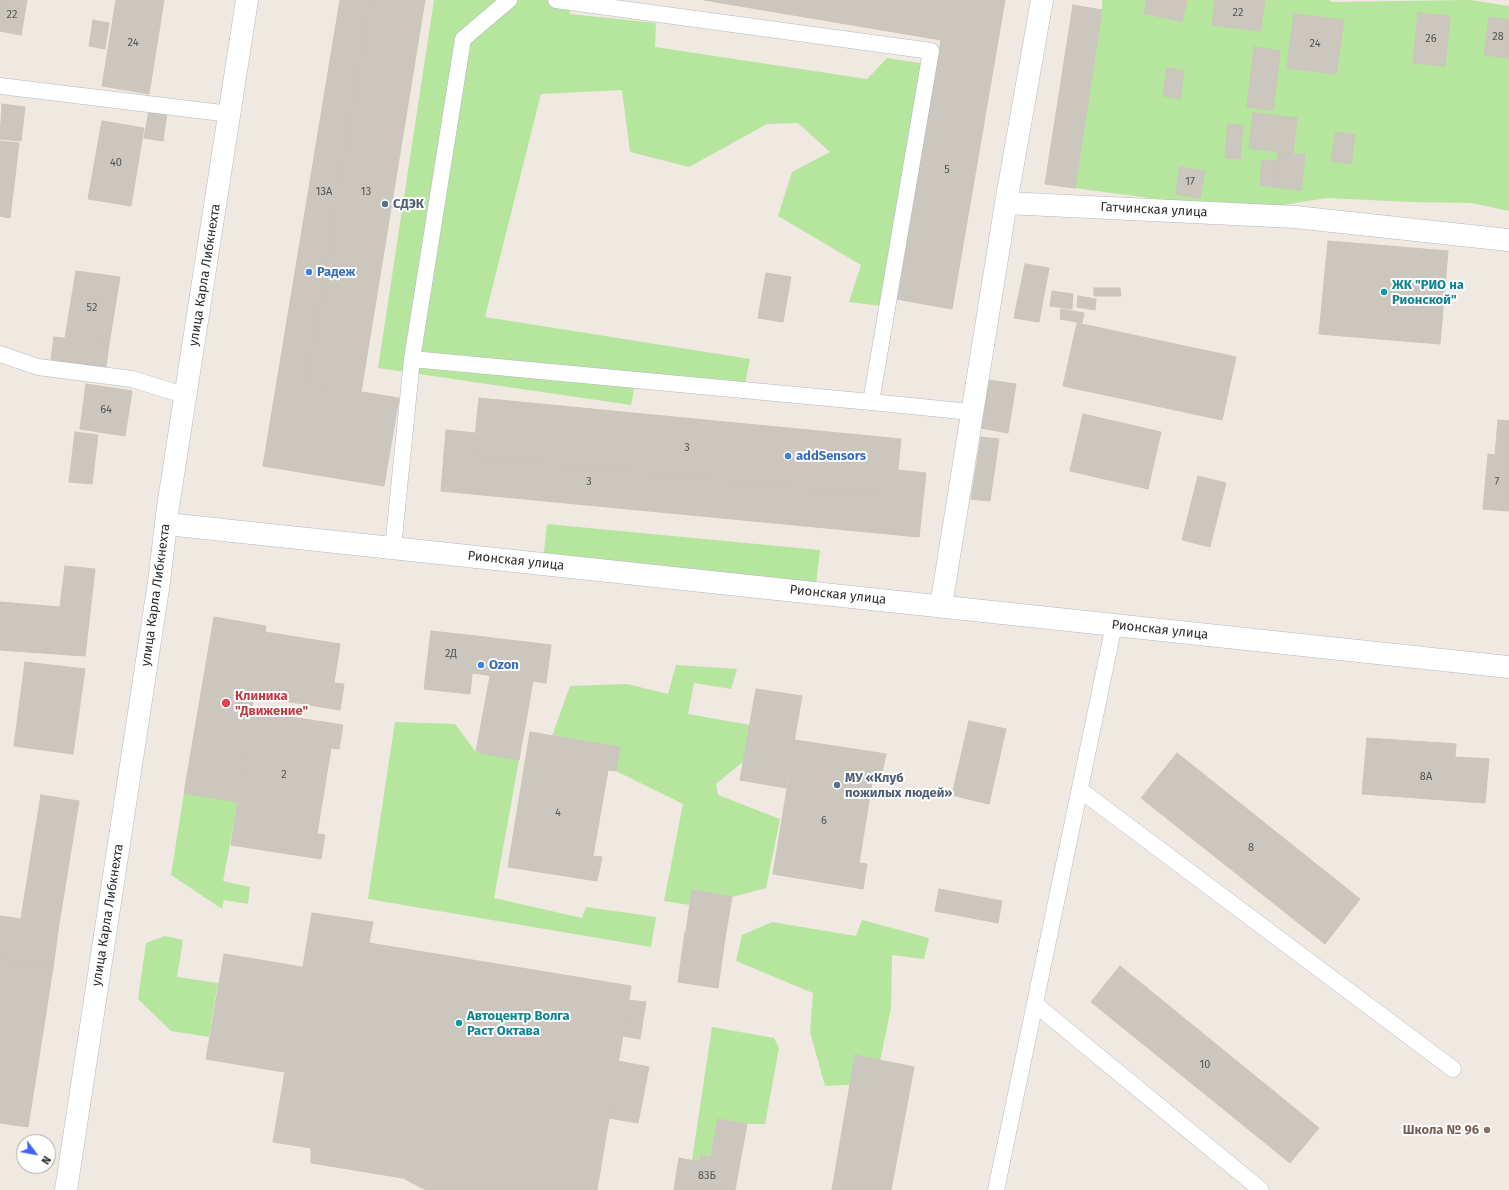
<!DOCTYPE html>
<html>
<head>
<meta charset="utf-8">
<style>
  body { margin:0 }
  #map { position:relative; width:1509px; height:1190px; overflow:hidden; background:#efe9e1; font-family:"Fira Sans",sans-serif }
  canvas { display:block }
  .north { position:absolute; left:16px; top:1134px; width:40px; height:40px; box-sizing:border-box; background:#fff; border:1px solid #ababab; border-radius:50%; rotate:122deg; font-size:11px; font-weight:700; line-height:16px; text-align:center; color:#2e2e2e }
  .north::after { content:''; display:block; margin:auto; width:14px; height:18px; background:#4264fb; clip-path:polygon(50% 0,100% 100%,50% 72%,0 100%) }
</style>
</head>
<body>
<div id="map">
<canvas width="1509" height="1190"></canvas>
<div class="north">N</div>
</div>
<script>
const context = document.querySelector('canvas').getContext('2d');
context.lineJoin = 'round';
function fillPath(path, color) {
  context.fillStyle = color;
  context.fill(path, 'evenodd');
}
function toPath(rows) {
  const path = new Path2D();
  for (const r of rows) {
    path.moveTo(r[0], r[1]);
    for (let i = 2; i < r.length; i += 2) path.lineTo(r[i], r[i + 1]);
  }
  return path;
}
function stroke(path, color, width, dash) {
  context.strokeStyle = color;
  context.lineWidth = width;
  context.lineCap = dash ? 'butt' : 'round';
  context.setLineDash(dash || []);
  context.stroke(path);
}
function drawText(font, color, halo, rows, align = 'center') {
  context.font = font + ' "Fira Sans",sans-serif';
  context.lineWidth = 4;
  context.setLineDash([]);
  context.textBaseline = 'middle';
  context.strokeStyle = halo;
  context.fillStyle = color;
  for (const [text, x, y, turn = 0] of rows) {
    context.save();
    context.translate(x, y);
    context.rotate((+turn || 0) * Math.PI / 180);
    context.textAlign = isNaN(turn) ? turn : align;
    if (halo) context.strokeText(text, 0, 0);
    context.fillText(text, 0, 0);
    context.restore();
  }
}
fillPath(toPath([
  [434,0,571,0,570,14,656,23,655,47,867,79,887,58,926,64,881,306,849,302,861,265,778,216,792,172,830,152,798,123,767,124,689,167,630,152,622,90,541,94,485,317,750,359,744,389,637,375,631,405,378,368],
  [1102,0,1329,0,1333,2,1470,0,1509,6,1509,211,1472,203,1410,202,1327,198,1246,211,1075,188,1102,10],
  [547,524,820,550,816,585,543,561],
  [676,665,737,669,731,689,694,683,688,714,750,725,744,761,716,784,718,795,780,819,766,888,732,897,692,890,690,905,664,901,683,804,616,771,620,747,552,736,570,686,627,684,668,694],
  [395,722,455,724,476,752,519,760,494,898,582,918,586,907,656,917,651,947,368,899],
  [184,793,238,802,223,881,250,887,248,904,224,900,222,909,171,875],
  [862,920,929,938,924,959,892,955,891,1008,880,1061,866,1084,825,1086,810,1032,813,993,736,961,742,935,772,922,856,936],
  [165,936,183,940,177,977,218,983,209,1037,171,1031,138,999,146,943],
  [712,1027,774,1038,779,1048,765,1124,747,1124,718,1119,711,1156,701,1155,700,1162,692,1160]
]), '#b6e59e');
const building = toPath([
  [0,0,27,0,21,35,0,31,0,0],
  [116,0,164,0,149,94,102,86,116,0],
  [340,0,370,0,307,383,399,398,384,486,263,466,340,0],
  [370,0,425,0,361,392,307,383,370,0],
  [704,0,1005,0,952,309,896,299,941,40,704,0],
  [1147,0,1187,0,1182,22,1144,13,1147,0],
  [1215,0,1265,0,1260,31,1212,25,1215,0],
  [1073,5,1102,10,1075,188,1045,184,1073,5],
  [1418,13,1450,16,1445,66,1413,63,1418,13],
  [1294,14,1344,20,1336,74,1287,68,1294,14],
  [1489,17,1509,20,1509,58,1484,55,1489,17],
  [93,20,109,23,105,49,89,46,93,20],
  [1254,47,1280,51,1273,110,1247,107,1254,47],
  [1167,68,1184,71,1180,99,1163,96,1167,68],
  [2,104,25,107,21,141,0,139,2,104],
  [149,110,167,113,163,141,144,138,149,110],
  [1253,113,1297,118,1293,154,1249,148,1253,113],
  [102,121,144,128,131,206,88,199,102,121],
  [1228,124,1243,126,1240,159,1225,158,1228,124],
  [1336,132,1355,135,1351,164,1331,161,1336,132],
  [0,141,19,143,10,218,0,216,0,141],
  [1278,153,1305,155,1301,190,1274,187,1278,153],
  [1262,160,1277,161,1274,187,1260,185,1262,160],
  [1180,167,1205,171,1200,198,1176,194,1180,167],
  [1328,241,1448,251,1440,344,1319,334,1328,241],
  [1025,264,1049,268,1039,322,1014,318,1025,264],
  [76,271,120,277,109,344,65,338,76,271],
  [766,273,791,277,783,322,758,318,766,273],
  [1094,288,1120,288,1121,296,1094,296,1094,288],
  [1052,291,1073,294,1072,309,1050,306,1052,291],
  [1078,296,1096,299,1095,310,1077,307,1078,296],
  [1061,309,1084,313,1082,323,1060,319,1061,309],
  [1077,323,1236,357,1222,420,1063,386,1077,323],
  [54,337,109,344,106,367,51,360,54,337],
  [988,380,1016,384,1008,433,980,428,988,380],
  [86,384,132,391,125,436,80,429,86,384],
  [479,398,901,439,895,497,473,456,479,398],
  [1083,414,1161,432,1148,489,1070,471,1083,414],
  [1498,420,1509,421,1509,511,1483,509,1488,454,1495,455,1498,420],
  [446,430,475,433,473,456,895,497,898,470,926,473,919,537,441,491,446,430],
  [75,432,98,435,92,484,69,482,75,432],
  [981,437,999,439,990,501,971,499,981,437],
  [1198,476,1226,483,1210,547,1182,540,1198,476],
  [65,566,95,569,85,656,0,650,0,602,60,607,65,566],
  [214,617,266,626,265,632,340,644,334,683,344,684,340,710,254,696,238,802,184,793,214,617],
  [431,631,476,636,470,694,424,689,431,631],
  [476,636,551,645,546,683,472,673,476,636],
  [25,662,85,669,73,754,14,746,25,662],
  [490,676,533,681,519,760,476,752,490,676],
  [756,689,802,696,786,788,740,780,756,689],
  [252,711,343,725,339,749,331,748,317,834,325,835,321,859,231,845,252,711],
  [969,721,1006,729,989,804,952,795,969,721],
  [530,732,620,747,616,771,608,770,593,856,602,857,597,881,508,867,530,732],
  [1367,738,1456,744,1455,757,1489,759,1485,803,1362,794,1367,738],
  [795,740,886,754,881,778,873,777,859,863,867,864,863,889,773,874,795,740],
  [1177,753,1360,899,1325,944,1141,798,1177,753],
  [41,795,79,801,59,924,21,918,41,795],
  [939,889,1002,901,998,923,935,911,939,889],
  [692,890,732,897,725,938,686,931,692,890],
  [312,913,373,922,369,943,631,986,597,1190,426,1190,403,1178,311,1163,311,1148,273,1142,312,913],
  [0,916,59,924,53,968,0,959,0,916],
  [685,932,725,938,718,988,678,982,685,932],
  [224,954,302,967,284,1072,206,1059,224,954],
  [0,959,53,968,28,1127,0,1123,0,959],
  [1120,966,1319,1128,1290,1163,1091,1002,1120,966],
  [628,1000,646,1002,640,1039,623,1036,628,1000],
  [855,1055,914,1067,891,1190,832,1190,855,1055],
  [618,1061,649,1067,638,1123,609,1118,618,1061],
  [718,1119,747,1124,740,1162,711,1156,718,1119],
  [701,1155,740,1162,735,1190,674,1190,679,1158,700,1162,701,1155]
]);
fillPath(building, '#cbc7bf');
stroke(building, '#cbc5ba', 1);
const service = toPath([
  [556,0,931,51,871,402,971,412],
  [0,86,230,114],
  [0,354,38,367,132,379,187,396],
  [412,359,871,402],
  [393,548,412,359,463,39,509,0],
  [1080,790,1453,1069],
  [1035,1004,1261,1190],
  [996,1190,1114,625]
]);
const minor = toPath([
  [1042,0,1006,203,1295,217,1508,240],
  [167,524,1509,667],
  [941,606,1006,203],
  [66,1190,159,582,168,507,247,0]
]);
stroke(service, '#b4b7c1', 17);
stroke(minor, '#b4b7c1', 23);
stroke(service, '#fff', 16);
stroke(minor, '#fff', 22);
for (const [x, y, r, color] of [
  [385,204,4,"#5c6f8a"],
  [309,272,4,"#3f7fe0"],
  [1384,292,4,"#0f9aa8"],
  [788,456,4,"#3f7fe0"],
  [481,665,4,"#3f7fe0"],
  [226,703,5,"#e0444e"],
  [837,785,4,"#5c6f8a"],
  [459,1023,4,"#0f9aa8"],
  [1487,1130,4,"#8d6e63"]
]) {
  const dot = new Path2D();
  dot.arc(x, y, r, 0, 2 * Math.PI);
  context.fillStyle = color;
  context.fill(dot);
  stroke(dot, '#fff', 1.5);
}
drawText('11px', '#555452', null, [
  ["22",1238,13],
  ["22",12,15],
  ["28",1498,37],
  ["26",1431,39],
  ["24",133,43],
  ["24",1315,44],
  ["40",116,163],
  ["5",947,170],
  ["17",1190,182],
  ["13А",324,192],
  ["13",366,192],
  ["52",92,308],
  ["64",106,410],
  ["3",687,448],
  ["3",589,482],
  ["7",1497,482],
  ["2Д",451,654],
  ["2",284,775],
  ["8А",1426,777],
  ["4",558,813],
  ["6",824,821],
  ["8",1251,848],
  ["10",1205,1065],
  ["83Б",707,1176]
]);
drawText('bold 13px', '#4e5e75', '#fff', [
  ["СДЭК",393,204],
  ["МУ «Клуб",845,778],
  ["пожилых людей»",845,793]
], 'left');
drawText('13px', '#2e2e2e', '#fff', [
  ["Гатчинская улица",1154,210,3],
  ["улица Карла Либкнехта",205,275,-81],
  ["Рионская улица",516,561,6],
  ["улица Карла Либкнехта",156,595,-82],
  ["Рионская улица",838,595,6],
  ["Рионская улица",1160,630,6],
  ["улица Карла Либкнехта",108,915,-81]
]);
drawText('bold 13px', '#366cbe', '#fff', [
  ["Радеж",317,272],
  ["addSensors",796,456],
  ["Ozon",489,665]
], 'left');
drawText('bold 13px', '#0d838f', '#fff', [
  ["ЖК \"РИО на",1392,285],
  ["Рионской\"",1392,300],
  ["Автоцентр Волга",467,1016],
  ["Раст Октава",467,1031]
], 'left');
drawText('bold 13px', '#be3a42', '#fff', [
  ["Клиника",235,696],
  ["\"Движение\"",235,711]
], 'left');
drawText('bold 13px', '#785e54', '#fff', [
  ["Школа № 96",1479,1130]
], 'right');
</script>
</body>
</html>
